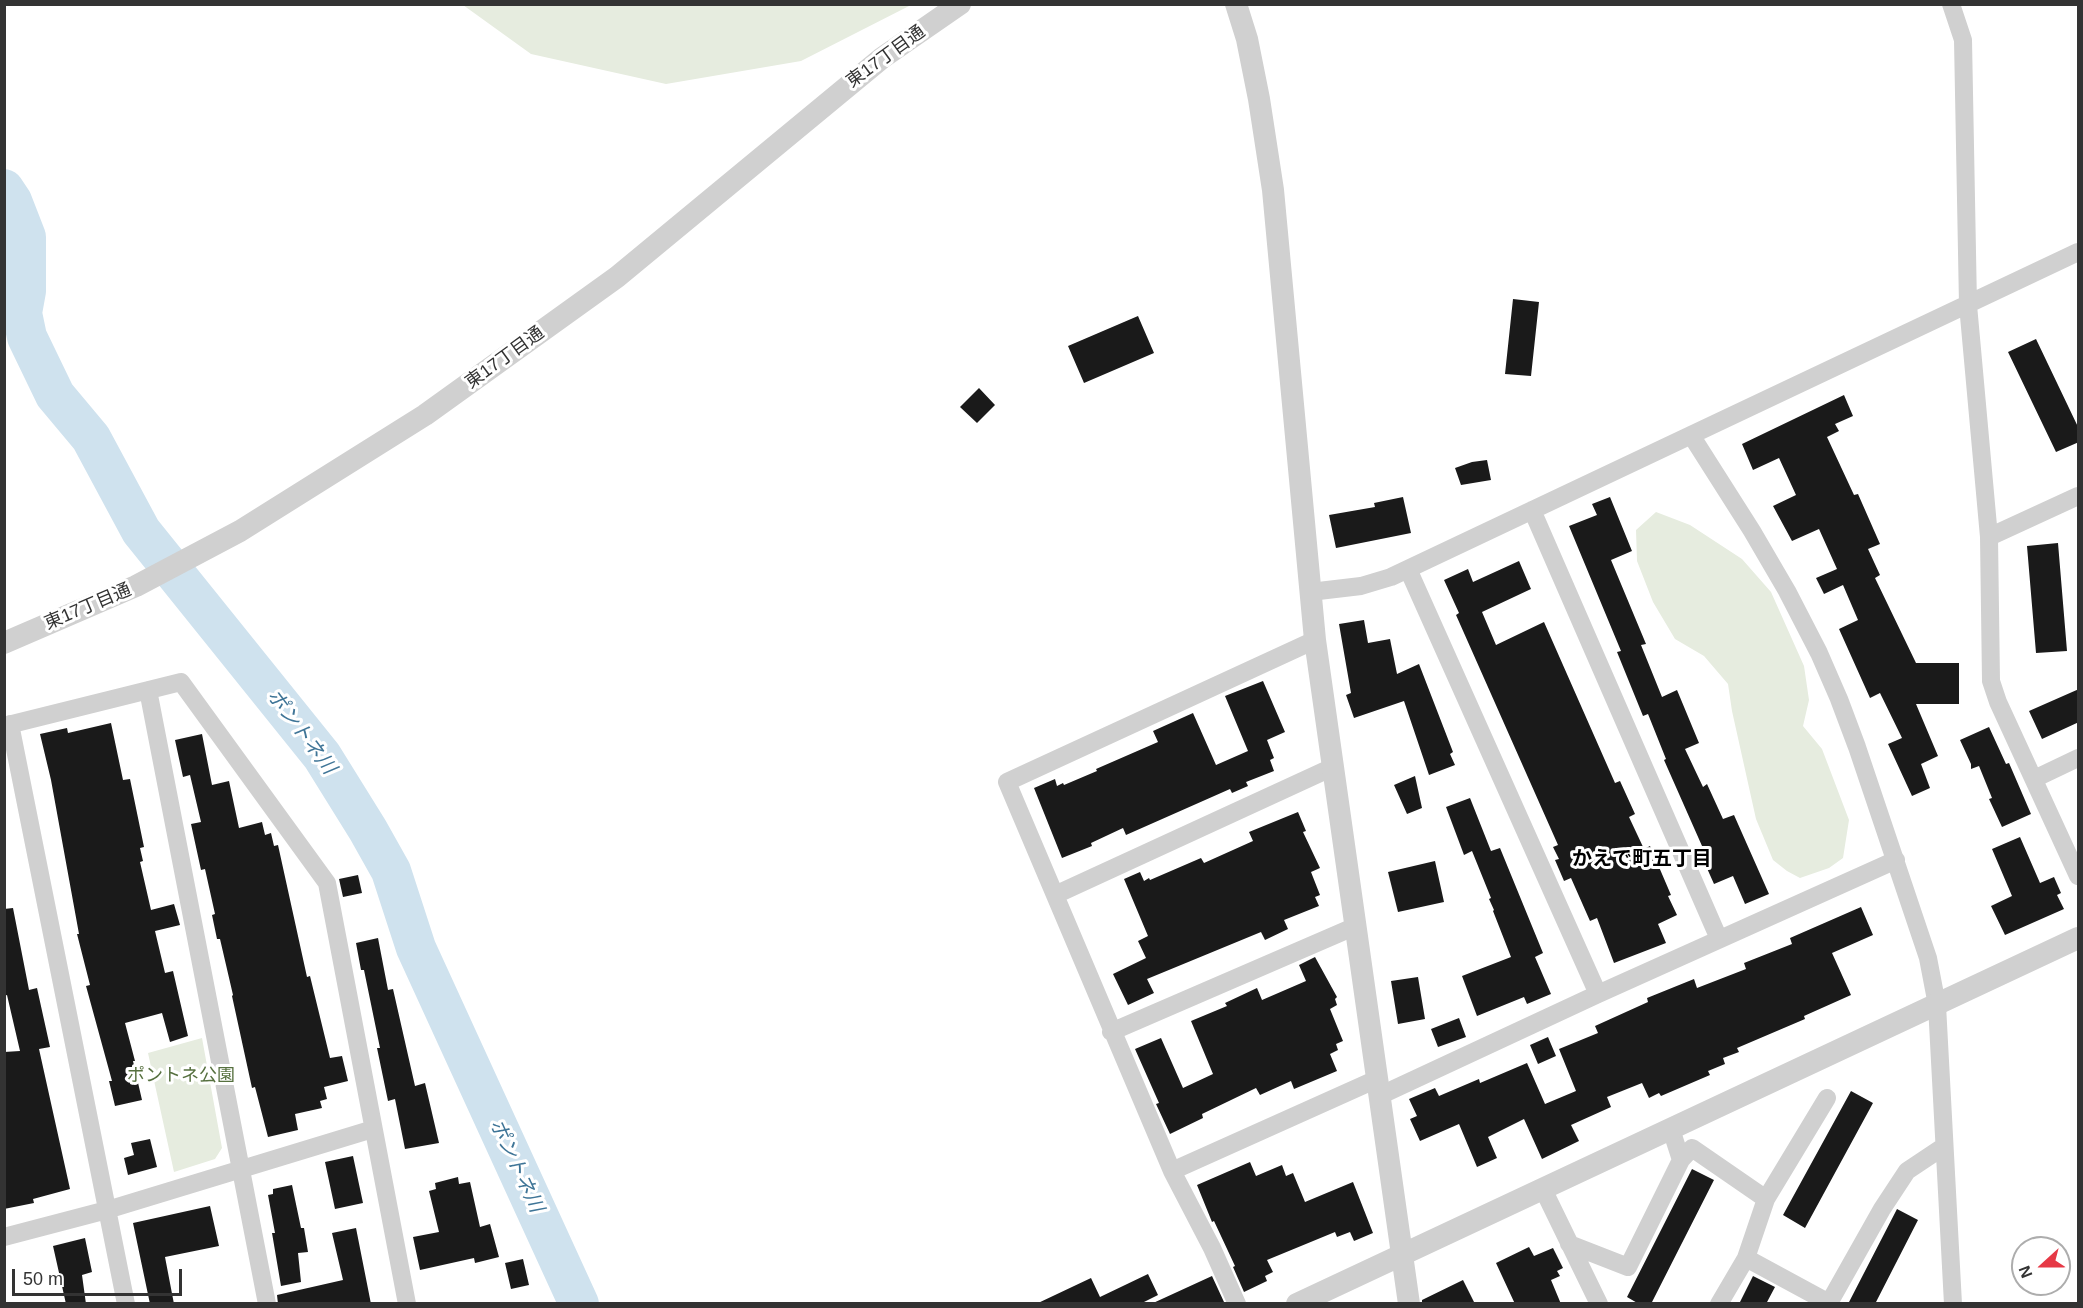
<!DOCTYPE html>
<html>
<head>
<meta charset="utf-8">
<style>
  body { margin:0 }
  #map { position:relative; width:2083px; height:1308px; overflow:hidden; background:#fff; font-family:Arial,sans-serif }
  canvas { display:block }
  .frame { position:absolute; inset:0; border:6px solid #333; pointer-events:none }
  .north { position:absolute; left:2011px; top:1236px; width:60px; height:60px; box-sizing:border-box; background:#fff; border:2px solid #adadad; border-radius:50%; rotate:249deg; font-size:16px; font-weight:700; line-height:24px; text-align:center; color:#333 }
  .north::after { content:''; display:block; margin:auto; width:21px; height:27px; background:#e63946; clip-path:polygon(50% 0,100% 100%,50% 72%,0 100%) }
  .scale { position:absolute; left:12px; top:1269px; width:170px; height:27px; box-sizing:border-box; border:3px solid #333; border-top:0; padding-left:8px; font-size:18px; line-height:21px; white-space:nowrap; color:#333; -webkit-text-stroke:4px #fff; paint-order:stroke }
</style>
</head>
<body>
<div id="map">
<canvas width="2083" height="1308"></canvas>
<div class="frame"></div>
<div class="north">N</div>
<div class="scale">50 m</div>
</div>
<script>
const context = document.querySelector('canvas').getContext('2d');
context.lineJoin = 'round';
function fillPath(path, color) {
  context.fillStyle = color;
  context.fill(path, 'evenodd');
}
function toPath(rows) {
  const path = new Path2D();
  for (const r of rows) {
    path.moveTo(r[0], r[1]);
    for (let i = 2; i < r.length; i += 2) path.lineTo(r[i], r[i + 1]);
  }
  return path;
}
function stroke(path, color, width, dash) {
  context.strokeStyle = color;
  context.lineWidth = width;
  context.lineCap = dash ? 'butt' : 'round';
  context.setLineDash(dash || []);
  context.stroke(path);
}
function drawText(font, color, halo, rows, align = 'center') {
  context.font = font + ' Arial,"Noto Sans JP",sans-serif';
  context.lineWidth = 6;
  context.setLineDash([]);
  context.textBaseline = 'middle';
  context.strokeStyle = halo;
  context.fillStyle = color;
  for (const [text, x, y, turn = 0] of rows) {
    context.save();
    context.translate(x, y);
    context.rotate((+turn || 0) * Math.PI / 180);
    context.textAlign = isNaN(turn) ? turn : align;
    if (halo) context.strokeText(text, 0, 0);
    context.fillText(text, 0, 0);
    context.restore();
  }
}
fillPath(toPath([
  [463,5,911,5,801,61,666,84,531,54],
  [1656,512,1690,525,1742,559,1771,592,1804,666,1809,700,1803,726,1822,749,1849,820,1843,858,1829,868,1800,878,1787,871,1773,860,1756,819,1732,711,1728,684,1704,656,1675,639,1653,602,1637,561,1636,530],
  [202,1038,222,1148,215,1159,174,1172,148,1053]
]), '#e6ecdf');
stroke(toPath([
  [4,189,12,201,26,237,26,291,22,313,27,337,55,395,91,438,141,531,322,756,368,830,391,871,416,948,579,1304]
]), '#cfe2ee', 40);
fillPath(toPath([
  [1513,299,1539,302,1531,376,1505,374],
  [1138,316,1154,353,1084,383,1068,346],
  [2036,339,2079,429,2079,442,2056,452,2008,352],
  [979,388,995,405,977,423,960,407],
  [1844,395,1853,416,1835,424,1839,431,1827,437,1854,495,1858,494,1880,544,1868,549,1880,575,1875,578,1916,663,1959,663,1959,704,1916,704,1938,756,1921,764,1930,788,1912,796,1888,744,1902,738,1880,693,1870,698,1839,629,1858,620,1843,585,1824,594,1816,578,1837,569,1819,529,1792,541,1773,506,1796,495,1779,458,1753,470,1742,444],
  [1487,460,1491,480,1461,485,1455,468,1472,462],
  [1403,497,1411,533,1336,548,1329,515,1375,507,1374,503],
  [1610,497,1632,551,1611,560,1646,644,1641,645,1662,697,1677,690,1699,743,1685,749,1703,787,1707,784,1723,819,1734,815,1769,894,1745,904,1733,876,1714,884,1702,857,1706,855,1664,760,1666,759,1648,714,1643,716,1617,652,1621,651,1569,526,1597,515,1592,504],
  [2058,543,2067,651,2036,653,2027,546],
  [1519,561,1531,589,1482,612,1496,645,1544,622,1615,783,1620,781,1635,814,1629,817,1644,849,1650,846,1671,895,1668,896,1677,915,1658,924,1666,943,1614,963,1597,918,1590,921,1571,878,1564,881,1555,860,1559,859,1553,847,1558,845,1456,615,1459,613,1444,580,1468,569,1473,582],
  [1364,620,1368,643,1390,639,1397,674,1419,664,1453,752,1450,754,1455,765,1429,775,1404,701,1354,718,1346,695,1351,693,1339,624],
  [1263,681,1285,732,1267,740,1274,758,1270,760,1274,771,1246,782,1248,786,1232,793,1230,789,1126,835,1123,828,1091,843,1092,846,1062,858,1034,788,1055,779,1057,786,1063,783,1064,785,1097,771,1096,769,1158,742,1153,731,1193,713,1216,765,1248,751,1225,696],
  [2079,689,2079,722,2042,739,2029,711],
  [111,723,123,780,130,779,144,847,140,848,143,861,140,862,151,910,174,904,180,925,155,931,165,973,173,971,188,1036,170,1042,162,1013,125,1023,135,1061,133,1061,142,1100,115,1106,109,1081,112,1081,86,986,90,985,77,934,79,934,51,780,40,734,67,728,68,733],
  [1989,727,2006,764,2009,763,2031,814,2002,827,1989,799,1992,798,1979,766,1971,769,1971,764,1960,740],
  [202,734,212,785,229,781,239,828,262,822,265,835,271,833,274,846,278,845,307,977,310,976,330,1058,342,1056,348,1081,324,1087,327,1099,320,1101,322,1108,295,1114,298,1130,268,1137,255,1087,252,1088,232,996,233,995,220,939,217,939,212,915,215,914,205,869,201,870,191,824,201,822,190,775,183,777,175,740],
  [1415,776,1422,808,1407,814,1394,785],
  [1470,798,1491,851,1500,848,1543,953,1535,957,1551,994,1527,1004,1524,997,1477,1016,1462,976,1511,957,1493,911,1494,910,1489,899,1491,898,1472,851,1464,855,1446,807],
  [1298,812,1306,831,1303,832,1320,868,1311,872,1320,895,1315,897,1319,906,1284,920,1288,929,1265,940,1261,932,1147,979,1154,993,1128,1005,1113,974,1146,958,1138,941,1148,936,1124,879,1140,872,1144,881,1149,878,1150,880,1201,858,1204,863,1253,841,1249,832],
  [2020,837,2040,883,2054,877,2061,893,2057,895,2064,909,2005,935,1991,906,2012,896,1992,849],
  [1435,861,1444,902,1398,912,1388,872],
  [358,875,362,893,343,897,339,879],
  [1861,907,1873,935,1832,953,1851,995,1804,1016,1805,1019,1737,1048,1739,1052,1723,1058,1725,1064,1708,1071,1710,1075,1661,1096,1659,1093,1649,1098,1642,1083,1607,1097,1611,1107,1571,1125,1579,1141,1542,1159,1524,1119,1488,1137,1497,1158,1477,1167,1459,1124,1420,1141,1410,1119,1417,1116,1409,1099,1435,1088,1439,1096,1479,1079,1480,1083,1527,1063,1545,1104,1576,1091,1559,1049,1598,1033,1595,1026,1648,1002,1647,998,1694,979,1697,988,1746,969,1744,963,1792,944,1790,938],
  [13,908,29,990,37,988,50,1047,39,1049,70,1189,33,1199,34,1203,4,1209,4,1052,20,1051,7,995,4,996,4,909],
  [378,938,388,990,393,989,415,1086,425,1083,439,1143,405,1149,395,1099,388,1101,377,1048,380,1048,364,970,361,970,356,943],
  [1315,957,1337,997,1335,999,1337,1005,1330,1009,1343,1041,1336,1044,1338,1050,1330,1054,1337,1071,1294,1089,1291,1081,1260,1095,1256,1088,1202,1114,1203,1118,1170,1134,1156,1104,1159,1103,1135,1049,1161,1038,1183,1088,1213,1074,1191,1021,1227,1006,1225,1003,1257,988,1262,1000,1306,981,1299,965],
  [1418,977,1425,1019,1398,1024,1391,981],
  [1459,1018,1466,1037,1438,1047,1431,1029],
  [1548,1037,1556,1056,1538,1064,1530,1045],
  [1851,1091,1873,1103,1805,1228,1783,1215],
  [150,1139,157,1167,128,1175,124,1158,134,1155,131,1143],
  [353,1156,363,1203,335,1209,325,1162],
  [1250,1162,1256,1176,1282,1165,1286,1176,1293,1173,1305,1202,1353,1182,1373,1233,1354,1241,1350,1232,1337,1237,1335,1232,1267,1260,1273,1272,1265,1276,1267,1281,1244,1292,1233,1267,1235,1266,1214,1221,1212,1222,1197,1185],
  [1692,1169,1714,1180,1651,1304,1639,1304,1627,1297],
  [458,1177,459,1184,470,1182,480,1227,490,1224,499,1257,475,1263,474,1258,420,1270,413,1237,439,1232,429,1191,436,1189,435,1183],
  [292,1185,301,1228,304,1228,308,1252,298,1253,301,1282,281,1286,272,1233,275,1233,268,1195,273,1194,273,1189],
  [210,1206,219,1246,165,1257,174,1304,150,1304,133,1223],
  [1897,1209,1918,1220,1875,1304,1848,1304],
  [356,1228,371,1304,278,1304,277,1295,343,1280,332,1233],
  [85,1238,92,1272,82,1275,86,1304,66,1304,53,1246],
  [1529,1247,1534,1256,1553,1248,1563,1268,1557,1271,1560,1276,1551,1280,1561,1304,1515,1304,1496,1263],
  [523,1259,529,1285,511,1289,505,1263],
  [1148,1274,1158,1295,1140,1304,1036,1304,1091,1278,1100,1297],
  [1212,1276,1224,1302,1219,1304,1151,1304],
  [1753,1276,1775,1287,1766,1304,1739,1304],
  [1463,1280,1475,1304,1422,1304,1422,1300]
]), '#1a1a1a');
stroke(toPath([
  [1951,4,1963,40,1968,305,1989,537,1991,681,1998,702,2078,876],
  [1691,435,1752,531,1787,591,1819,653,1839,699,1857,747,1928,958,1937,1005,1953,1304],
  [1532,510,1719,939],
  [1989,537,2078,496],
  [1408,569,1598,994],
  [1310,592,1361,586,1391,577,2078,252],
  [148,690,267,1304],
  [10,724,126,1304],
  [4,726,181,682,327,883,407,1304],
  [2034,779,2078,758],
  [1055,895,1333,767],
  [1111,1032,1356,926],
  [1379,1096,1598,994,1896,860],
  [1681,1160,1692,1148,1766,1199,1827,1098],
  [1172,1171,1377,1079],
  [1543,1189,1599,1304],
  [4,1237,107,1210,373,1129],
  [1569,1244,1628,1267,1681,1160,1671,1129],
  [1746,1258,1766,1199],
  [1237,1304,1212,1248,1172,1171,1007,782,1315,640],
  [1719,1304,1746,1258,1829,1303,1882,1209,1907,1171,1943,1147]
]), '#d0d0d0', 18);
stroke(toPath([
  [1236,4,1247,39,1259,99,1273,190,1315,640,1409,1304],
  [4,643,136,586,240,531,425,415,617,277,882,58,960,4],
  [1297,1304,2078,938]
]), '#d0d0d0', 22);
drawText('18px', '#333', '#fff', [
  ["東17丁目通",886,57,-36],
  ["東17丁目通",505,358,-36],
  ["東17丁目通",88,607,-23]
]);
drawText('18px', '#56703f', '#fff', [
  ["ポントネ公園",181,1076]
]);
drawText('italic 20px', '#3f7597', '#fff', [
  ["ポントネ川",301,732,53],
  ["ポントネ川",516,1166,65]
]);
drawText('bold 20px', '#000', '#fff', [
  ["かえで町五丁目",1642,859]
]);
</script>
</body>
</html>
